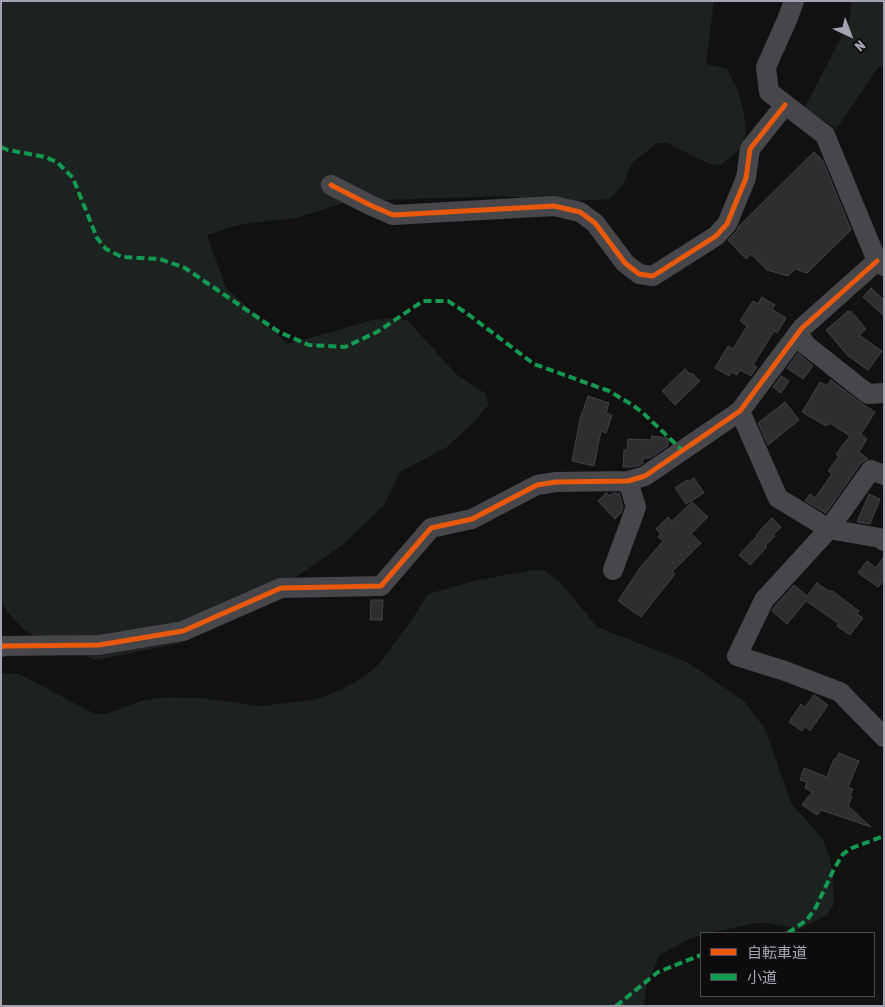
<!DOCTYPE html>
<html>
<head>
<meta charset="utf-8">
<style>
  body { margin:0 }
  #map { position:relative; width:885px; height:1007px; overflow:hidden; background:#121112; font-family:"Asap Condensed","Noto Sans JP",sans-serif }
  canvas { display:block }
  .frame { position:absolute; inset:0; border:2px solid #a7a2b2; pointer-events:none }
  .legend { position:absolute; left:700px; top:932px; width:175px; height:65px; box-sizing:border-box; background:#0d0c0d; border:1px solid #4b484f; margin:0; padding:6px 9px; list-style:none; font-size:15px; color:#a7a2b2 }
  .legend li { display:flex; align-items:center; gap:10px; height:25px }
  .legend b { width:25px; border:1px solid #4b484f }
  .north { position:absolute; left:825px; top:10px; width:50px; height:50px; -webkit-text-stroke:4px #0d0c0d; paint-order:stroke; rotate:137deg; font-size:14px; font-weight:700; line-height:20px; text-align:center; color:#a7a2b2 }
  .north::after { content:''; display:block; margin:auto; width:18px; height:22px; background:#a7a2b2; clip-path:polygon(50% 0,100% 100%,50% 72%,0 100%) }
</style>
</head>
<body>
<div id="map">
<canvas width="885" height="1007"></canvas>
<div class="frame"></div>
<ul class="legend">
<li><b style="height:6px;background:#e8590c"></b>自転車道</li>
<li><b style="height:6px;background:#139951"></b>小道</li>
</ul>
<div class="north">N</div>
</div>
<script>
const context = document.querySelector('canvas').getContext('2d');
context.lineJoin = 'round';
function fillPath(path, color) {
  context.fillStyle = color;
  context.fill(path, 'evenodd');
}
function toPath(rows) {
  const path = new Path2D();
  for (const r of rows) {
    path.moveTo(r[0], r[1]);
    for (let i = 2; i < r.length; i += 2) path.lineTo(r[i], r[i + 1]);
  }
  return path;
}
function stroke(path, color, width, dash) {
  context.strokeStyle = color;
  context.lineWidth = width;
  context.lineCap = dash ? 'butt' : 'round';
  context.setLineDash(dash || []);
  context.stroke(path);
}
fillPath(toPath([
  [1,1,714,1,706,64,727,69,738,91,744,113,746,135,739,150,721,165,709,164,667,143,657,143,632,163,623,185,610,199,555,202,507,196,350,201,296,218,242,224,207,235,226,288,288,344,373,320,397,318,408,321,456,374,486,394,488,405,474,422,447,447,400,472,384,505,344,544,243,613,181,643,96,660,42,640,23,629,8,612,1,602],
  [852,1,884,1,884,69,880,65,836,129,805,107,849,22],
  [534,570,545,571,560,582,597,627,687,662,745,702,766,731,791,803,822,838,830,858,832,869,834,904,827,915,799,929,768,923,756,923,709,933,701,933,701,935,689,939,660,955,650,976,646,987,644,1006,1,1006,1,673,19,674,95,714,106,714,141,701,166,697,200,698,261,706,314,700,338,691,359,680,369,673,378,665,409,624,428,594,478,580]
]), '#1c2220');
const building = toPath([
  [814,152,823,161,851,230,807,273,795,269,788,276,767,270,751,254,746,259,728,240,736,232,739,226,814,152],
  [871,288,884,300,884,316,863,297,871,288],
  [762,297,775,305,772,309,786,318,777,333,774,331,753,365,757,367,751,376,740,370,737,375,731,372,729,376,715,368,728,346,733,349,747,326,740,321,753,301,758,304,762,297],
  [848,311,849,313,851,311,866,329,859,335,882,351,868,370,848,356,826,330,848,311],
  [798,353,813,366,803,379,787,368,798,353],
  [685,369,690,374,692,373,700,381,675,405,662,391,685,369],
  [781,376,789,381,781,393,773,387,781,376],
  [831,380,861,403,875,412,861,434,867,439,859,452,868,459,861,463,826,513,805,501,810,494,815,498,832,474,828,471,839,456,836,454,850,436,830,423,829,425,828,424,826,426,802,412,820,382,827,386,831,380],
  [588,396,609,403,606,413,612,415,606,433,601,431,594,466,572,461,580,419,588,396],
  [785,402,799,420,768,445,758,423,785,402],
  [652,436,668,438,668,446,650,458,643,458,643,463,640,465,632,467,623,467,624,450,627,450,628,439,651,440,652,436],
  [694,478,704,493,686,504,675,488,687,480,688,482,694,478],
  [606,493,610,496,613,493,616,493,618,495,619,493,623,507,621,513,615,519,598,501,606,493],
  [869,494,880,499,870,524,857,522,869,494],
  [692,502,708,517,691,534,701,543,672,572,675,574,641,617,618,601,640,568,663,541,658,537,661,534,656,529,668,517,672,521,692,502],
  [772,518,781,527,773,535,775,536,765,546,767,547,750,565,739,555,757,536,756,535,772,518],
  [884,556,884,580,878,587,858,573,867,561,876,568,884,556],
  [817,583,830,592,831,590,859,611,857,614,863,618,850,635,837,626,838,623,806,601,787,624,772,611,774,607,794,585,807,596,817,583],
  [371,600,383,600,382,620,370,620,371,600],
  [814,695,828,705,810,731,805,727,802,731,789,722,801,704,805,707,814,695],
  [839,753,859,761,848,787,853,789,850,796,852,797,848,806,871,827,821,810,817,815,802,805,812,792,805,788,807,782,800,780,804,768,827,777,834,759,836,759,839,753]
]);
fillPath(building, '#2e2d30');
stroke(building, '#424045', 1);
stroke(toPath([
  [794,1,787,20,766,67,769,92,825,135,877,261,884,266],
  [331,185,370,205,393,215,554,206,580,212,595,223,625,263,639,274,653,276,716,236,727,224,746,178,750,149,785,105],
  [798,333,806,345,868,394,884,393],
  [740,411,778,498,829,529,880,538,884,541],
  [884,475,871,470,829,529,764,600,737,656,785,671,840,692,884,737],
  [613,570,636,507,628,481],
  [1,647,3,646,99,645,183,631,281,588,381,586,431,528,472,519,537,485,556,482,628,481,645,476,740,411,802,328,877,261]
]), '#47464a', 20);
stroke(toPath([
  [1,147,8,150,45,157,57,162,73,178,97,238,106,249,122,257,160,259,185,268,279,332,309,345,345,347,377,332,423,301,448,301,465,312,534,364,609,391,631,404,643,413,683,451],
  [788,933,807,920,816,907,834,869,843,854,852,848,884,836],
  [616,1006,658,972,701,955]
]), '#139951', 4, [8, 4]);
stroke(toPath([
  [331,185,370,205,393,215,554,206,580,212,595,223,625,263,639,274,653,276,716,236,727,224,746,178,750,149,785,105],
  [1,647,3,646,99,645,183,631,281,588,381,586,431,528,472,519,537,485,556,482,628,481,645,476,740,411,802,328,877,261]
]), '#e8590c', 5);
</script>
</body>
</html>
